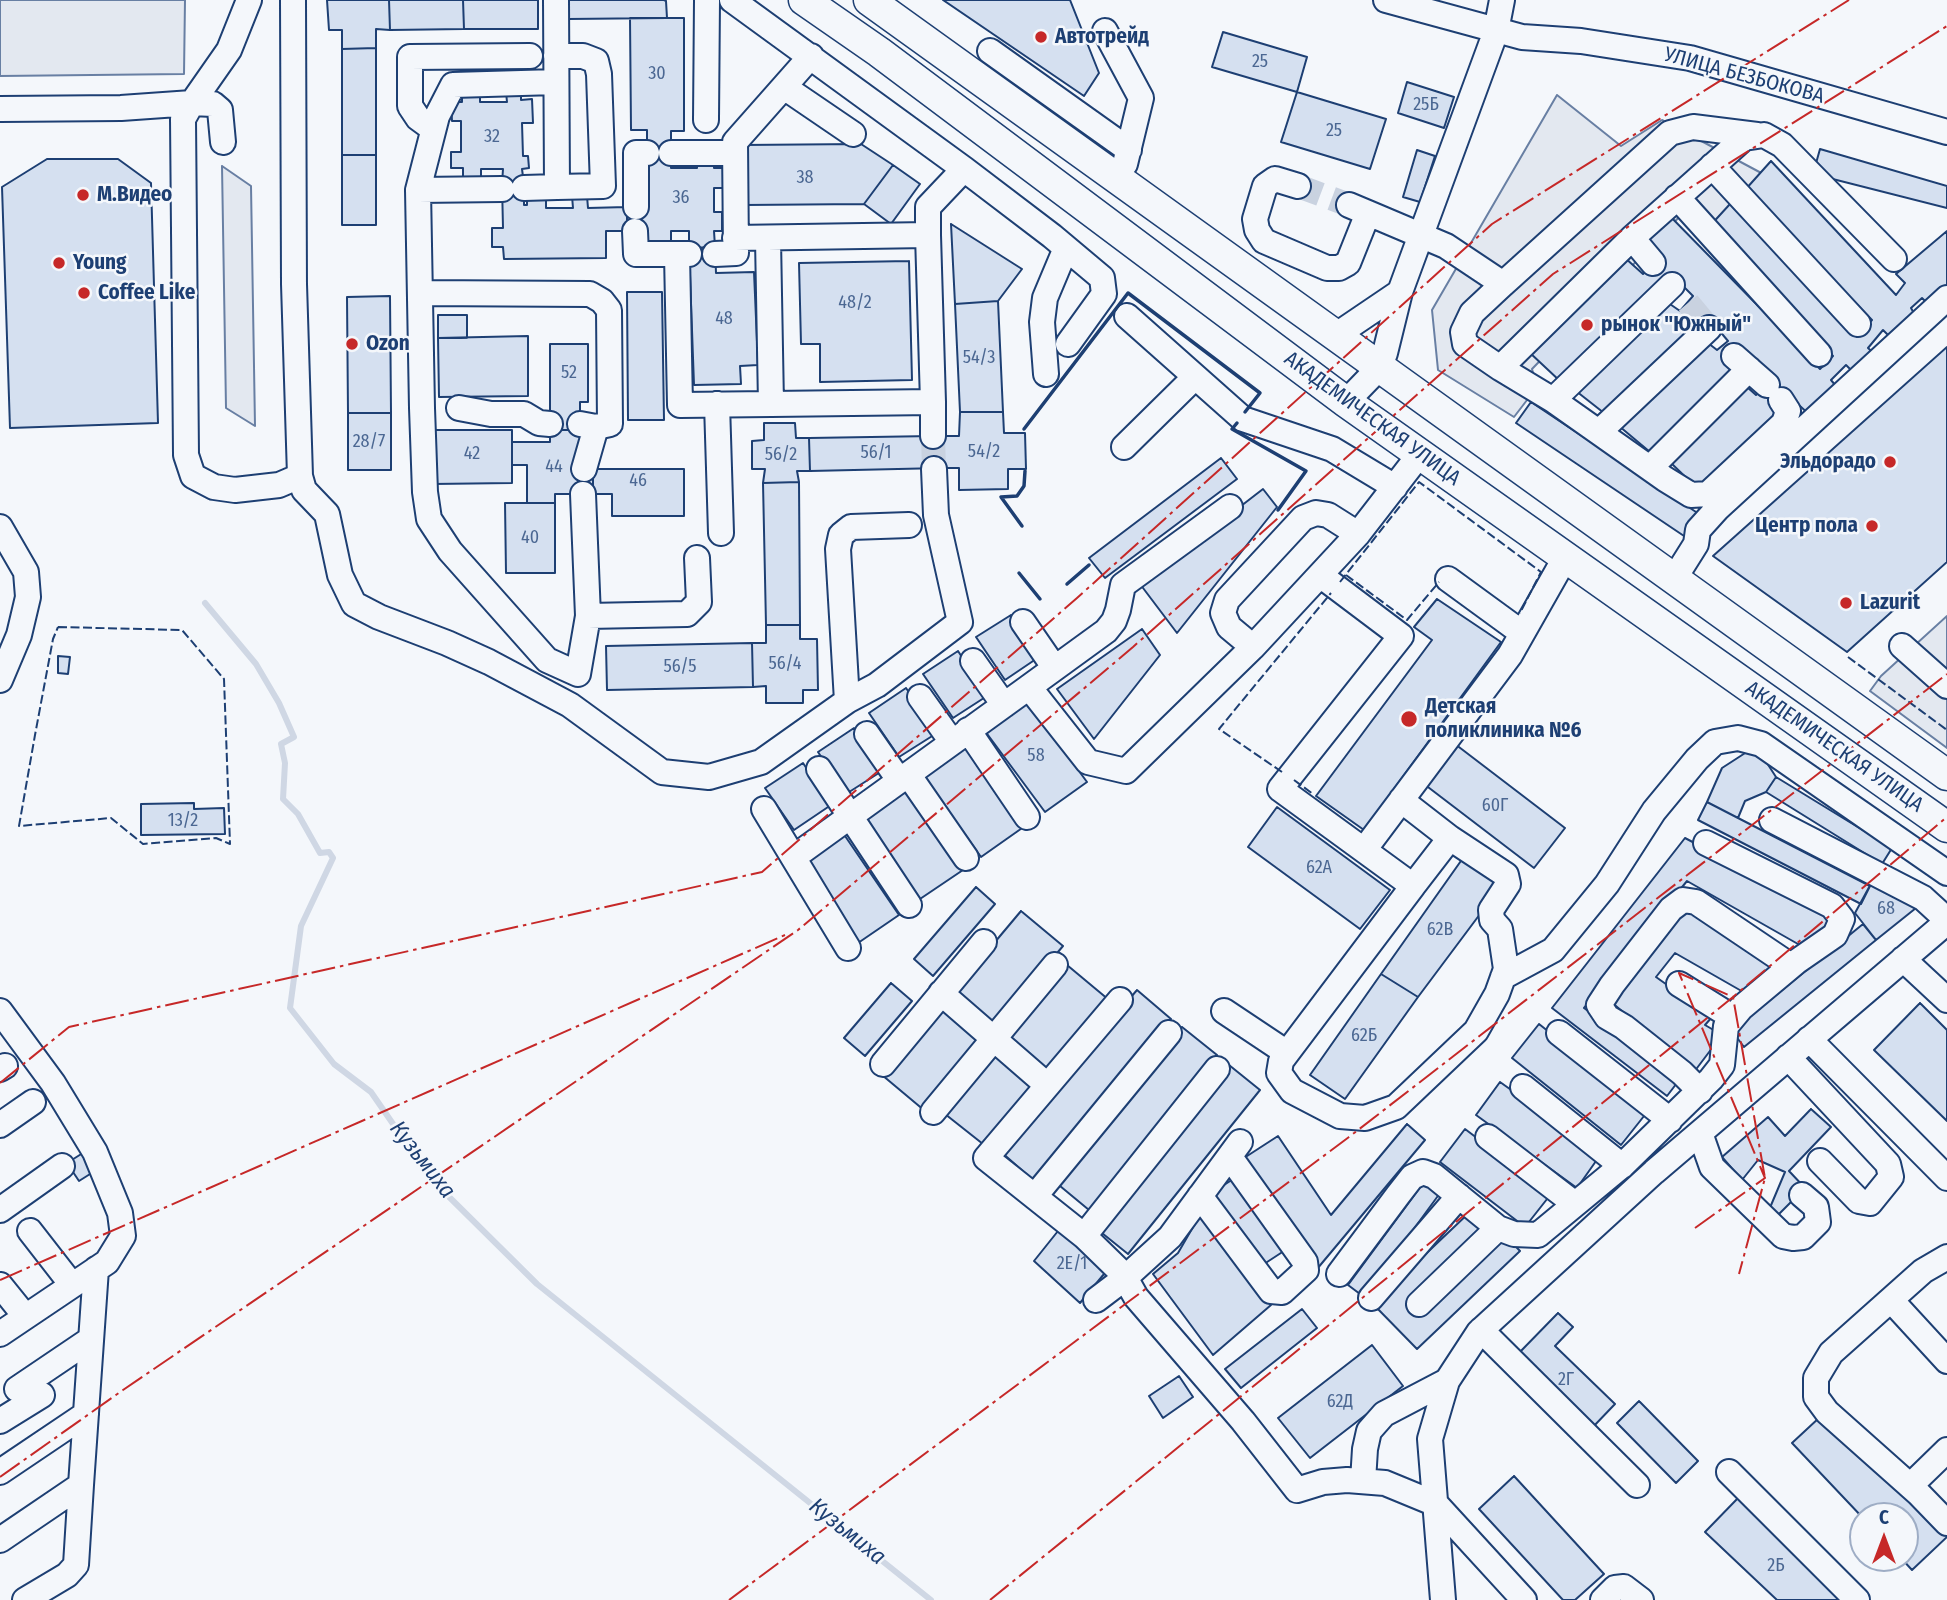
<!DOCTYPE html>
<html>
<head>
<meta charset="utf-8">
<style>
  body { margin:0 }
  #map { position:relative; width:1947px; height:1600px; overflow:hidden; background:#f4f7fb; font-family:"Fira Sans Condensed",sans-serif }
  canvas { display:block }
  .north { position:absolute; left:1849px; top:1502px; width:70px; height:70px; box-sizing:border-box; background:#f4f7fb; border:2px solid #9eadc5; border-radius:50%; rotate:0deg; font-size:19px; font-weight:700; line-height:28px; text-align:center; color:#1d3f73 }
  .north::after { content:''; display:block; margin:auto; width:24px; height:32px; background:#c62828; clip-path:polygon(50% 0,100% 100%,50% 72%,0 100%) }
</style>
</head>
<body>
<div id="map">
<canvas width="1947" height="1600"></canvas>
<div class="north">С</div>
</div>
<script>
const context = document.querySelector('canvas').getContext('2d');
context.lineJoin = 'round';
function fillPath(path, color) {
  context.fillStyle = color;
  context.fill(path, 'evenodd');
}
function toPath(rows) {
  const path = new Path2D();
  for (const r of rows) {
    path.moveTo(r[0], r[1]);
    for (let i = 2; i < r.length; i += 2) path.lineTo(r[i], r[i + 1]);
  }
  return path;
}
function stroke(path, color, width, dash) {
  context.strokeStyle = color;
  context.lineWidth = width;
  context.lineCap = dash ? 'butt' : 'round';
  context.setLineDash(dash || []);
  context.stroke(path);
}
function drawText(font, color, halo, rows, align = 'center') {
  context.font = font + ' "Fira Sans Condensed",sans-serif';
  context.lineWidth = 5;
  context.setLineDash([]);
  context.textBaseline = 'middle';
  context.strokeStyle = halo;
  context.fillStyle = color;
  for (const [text, x, y, turn = 0] of rows) {
    context.save();
    context.translate(x, y);
    context.rotate((+turn || 0) * Math.PI / 180);
    context.textAlign = isNaN(turn) ? turn : align;
    if (halo) context.strokeText(text, 0, 0);
    context.fillText(text, 0, 0);
    context.restore();
  }
}
const parking = toPath([
  [0,0,185,0,184,74,0,76,0,0],
  [1557,95,1621,146,1662,120,1765,175,1724,232,1685,211,1532,369,1537,387,1514,417,1438,370,1432,310,1557,95],
  [222,166,251,186,255,426,226,408,222,166],
  [1947,616,1947,748,1870,691,1881,676,1947,616]
]);
fillPath(parking, '#e3e8f0');
stroke(parking, '#687fa3', 2);
stroke(toPath([
  [205,603,256,664,279,703,294,737,281,744,285,763,283,799,298,814,320,853,329,852,333,858,301,926,290,1008,334,1064,371,1092,431,1179,537,1284,931,1600]
]), '#cfd7e4', 6);
const building = toPath([
  [327,0,389,0,390,30,376,29,376,48,342,49,342,30,329,30,327,0],
  [389,0,463,0,464,29,390,30,389,0],
  [463,0,538,0,538,29,464,29,463,0],
  [567,0,664,0,666,1,667,18,568,19,567,0],
  [943,0,1070,0,1099,73,1084,96,943,0],
  [630,18,684,18,684,131,671,131,671,148,647,148,647,130,631,130,630,18],
  [1223,32,1307,57,1297,92,1212,67,1223,32],
  [376,48,376,155,342,155,342,49,376,48],
  [1407,82,1454,97,1444,128,1398,113,1407,82],
  [462,91,480,91,480,102,507,102,506,92,521,91,521,100,532,99,533,123,522,123,523,156,528,156,529,168,522,169,524,184,502,184,503,169,481,169,481,178,463,178,463,168,451,168,451,152,461,152,461,121,452,121,451,102,462,102,462,91],
  [1297,92,1386,119,1370,169,1281,142,1297,92],
  [861,144,893,165,864,204,744,205,742,145,861,144],
  [647,148,671,148,671,168,697,168,697,159,714,159,714,168,727,168,727,188,714,188,714,212,722,212,722,231,714,231,715,247,689,248,689,231,671,231,671,243,648,243,648,232,627,231,627,207,647,148],
  [1820,149,1947,186,1947,208,1813,174,1820,149],
  [1417,150,1435,156,1420,202,1403,197,1417,150],
  [342,155,376,155,376,225,342,225,342,155],
  [47,159,118,159,151,183,158,423,10,428,2,187,47,159],
  [1771,161,1896,295,1905,283,1896,274,1947,231,1947,288,1929,305,1922,298,1911,308,1916,317,1892,339,1883,330,1868,348,1879,358,1859,378,1846,365,1831,380,1840,391,1812,417,1788,395,1781,417,1700,491,1671,463,1747,387,1756,395,1773,380,1734,373,1650,452,1619,426,1708,343,1717,350,1728,341,1708,317,1604,413,1576,391,1667,302,1680,311,1693,296,1671,274,1561,382,1529,352,1624,257,1643,274,1658,257,1641,241,1665,211,1820,369,1833,356,1708,228,1730,204,1857,337,1872,320,1745,190,1771,161],
  [893,165,920,184,891,224,864,204,893,165],
  [502,184,524,184,524,205,527,205,527,193,546,193,546,208,573,208,572,196,587,196,588,208,627,207,627,231,606,231,606,258,504,259,503,247,492,247,492,228,503,228,502,184],
  [951,224,1022,269,998,301,955,304,951,224],
  [715,247,716,273,754,272,758,365,740,366,741,384,694,385,689,248,715,247],
  [909,261,912,380,820,382,820,344,801,344,799,263,909,261],
  [627,292,662,292,664,420,628,420,627,292],
  [390,296,391,413,348,413,347,297,390,296],
  [998,301,1003,412,960,412,955,304,998,301],
  [438,315,467,315,467,338,438,338,438,315],
  [528,336,528,396,439,397,438,338,528,336],
  [550,344,588,344,588,402,580,402,580,430,550,430,550,344],
  [1947,347,1947,562,1847,652,1713,556,1947,347],
  [1531,402,1702,516,1687,538,1516,423,1531,402],
  [960,412,1003,412,1004,433,1025,433,1026,469,1008,469,1008,489,959,490,959,468,942,468,942,436,959,436,960,412],
  [348,413,391,413,391,470,348,470,348,413],
  [764,423,795,423,796,438,809,438,810,471,797,471,799,482,763,483,765,469,752,469,752,441,764,440,764,423],
  [432,430,512,430,512,483,432,484,432,430],
  [550,430,580,430,580,469,593,469,593,494,555,494,555,503,527,503,527,465,512,465,512,442,550,442,550,430],
  [933,436,942,436,942,468,810,471,809,438,933,436],
  [1221,458,1237,479,1105,578,1089,558,1221,458],
  [593,469,684,469,684,516,612,516,612,494,593,494,593,469],
  [799,482,800,625,766,625,763,483,799,482],
  [1263,489,1277,507,1177,633,1140,584,1263,489],
  [505,503,555,503,555,573,506,573,505,503],
  [1437,599,1501,642,1364,830,1316,796,1432,640,1414,627,1437,599],
  [1011,615,1039,657,1005,680,976,637,1011,615],
  [766,625,800,625,800,639,817,639,818,690,803,690,803,703,766,703,766,686,753,687,752,643,766,643,766,625],
  [1142,629,1160,655,1094,739,1057,689,1142,629],
  [752,643,753,687,607,690,606,646,752,643],
  [958,651,987,696,953,718,923,674,958,651],
  [58,656,70,657,68,674,58,673,58,656],
  [906,688,937,733,899,757,869,713,906,688],
  [1027,700,1087,782,1045,812,985,731,1027,700],
  [854,728,882,771,846,794,818,752,854,728],
  [966,743,1025,826,981,857,922,774,966,743],
  [1455,744,1565,828,1534,868,1424,784,1455,744],
  [1756,746,1776,777,1766,792,1745,801,1738,818,1707,802,1722,768,1756,746],
  [803,763,831,805,794,830,765,788,803,763],
  [1776,777,1892,848,1882,864,1766,792,1776,777],
  [905,787,963,870,917,901,860,818,905,787],
  [1707,802,1870,886,1861,904,1698,820,1707,802],
  [194,803,194,809,224,808,225,834,141,835,141,804,194,803],
  [1277,807,1390,890,1360,929,1248,847,1277,807],
  [843,833,899,915,858,943,801,861,843,833],
  [1685,838,1833,916,1823,937,1805,948,1687,881,1584,1008,1680,1079,1667,1096,1552,1008,1685,838],
  [1463,858,1501,886,1418,997,1381,974,1463,858],
  [1873,880,1921,904,1876,940,1855,913,1873,880],
  [976,887,995,904,933,976,914,959,976,887],
  [1686,905,1776,962,1752,997,1675,953,1656,977,1712,1017,1705,1025,1722,1035,1694,1072,1610,1001,1686,905],
  [1021,911,1063,946,995,1027,953,992,1021,911],
  [1863,924,1876,940,1744,1047,1732,1031,1863,924],
  [1067,965,1109,1000,1047,1075,1004,1040,1067,965],
  [1381,974,1418,997,1345,1099,1310,1075,1381,974],
  [891,983,912,1001,865,1056,844,1038,891,983],
  [1137,990,1171,1019,1033,1180,1000,1151,1137,990],
  [942,1003,985,1039,925,1111,882,1075,942,1003],
  [1920,1003,1947,1030,1947,1121,1874,1050,1920,1003],
  [1539,1024,1648,1111,1621,1145,1512,1058,1539,1024],
  [1182,1027,1217,1055,1089,1210,1054,1181,1182,1027],
  [998,1051,1039,1087,988,1148,945,1114,998,1051],
  [1229,1065,1260,1090,1128,1254,1097,1229,1229,1065],
  [1500,1082,1601,1154,1577,1188,1476,1115,1500,1082],
  [1811,1109,1831,1127,1789,1171,1805,1188,1778,1215,1769,1210,1785,1172,1758,1160,1742,1180,1722,1157,1768,1117,1785,1136,1811,1109],
  [1407,1124,1425,1140,1317,1269,1244,1158,1278,1136,1331,1215,1407,1124],
  [1465,1129,1551,1194,1525,1227,1440,1162,1465,1129],
  [86,1151,98,1169,79,1181,67,1163,86,1151],
  [1238,1176,1287,1249,1261,1266,1213,1192,1238,1176],
  [1427,1178,1443,1189,1364,1297,1348,1285,1427,1178],
  [1204,1208,1271,1305,1213,1355,1153,1274,1178,1253,1204,1208],
  [1472,1210,1488,1227,1406,1305,1416,1315,1503,1233,1520,1251,1417,1349,1373,1304,1472,1210],
  [1062,1226,1109,1268,1080,1303,1034,1261,1062,1226],
  [1302,1309,1317,1328,1241,1388,1225,1369,1302,1309],
  [1558,1313,1573,1327,1555,1346,1615,1404,1592,1428,1517,1355,1558,1313],
  [1372,1345,1403,1386,1310,1458,1278,1418,1372,1345],
  [1179,1376,1193,1397,1163,1418,1149,1396,1179,1376],
  [1639,1401,1698,1461,1676,1483,1617,1423,1639,1401],
  [1820,1417,1861,1459,1869,1451,1947,1533,1947,1537,1912,1570,1901,1558,1905,1558,1905,1516,1863,1516,1863,1518,1792,1443,1820,1417],
  [1514,1476,1604,1574,1575,1600,1563,1600,1479,1509,1514,1476],
  [1739,1497,1847,1600,1777,1600,1705,1532,1739,1497]
]);
fillPath(building, '#d5e0f0');
stroke(building, '#1d3f73', 2);
stroke(toPath([
  [1298,186,1349,205],
  [1688,303,1703,321],
  [933,436,934,469]
]), '#c9d2e0', 24, [24, 12]);
const minor = toPath([
  [293,0,294,284,300,476,304,490,327,514,340,575,354,604,379,617,447,643,489,662,570,705,662,772,709,777,761,762,847,701,877,685,960,622,936,515,934,469],
  [732,0,964,169,1052,236,1102,278,1104,294,1068,344],
  [1386,0,1522,37,1581,41,1690,58,1947,132],
  [1105,31,1141,98,1125,164],
  [990,51,1129,150],
  [556,56,583,56,596,61,599,74,603,186,557,187],
  [784,87,853,134],
  [0,109,121,108,192,103,229,50,249,0],
  [706,120,707,0],
  [433,129,418,118,410,106,410,57,530,56],
  [223,142,220,110,213,104,192,103,183,119,186,455,193,476,214,487,235,490,279,485,300,476],
  [671,153,735,153],
  [1712,166,1858,324],
  [1298,186,1275,179,1265,186,1255,219,1257,230,1264,241,1327,268,1339,268,1348,263,1368,213,1349,205],
  [524,188,557,187,556,0],
  [502,189,418,190,422,408,425,492,429,519,450,551,547,660,578,674,588,616,583,494],
  [418,190,437,116,453,85,556,82],
  [1677,197,1819,354],
  [636,207,636,153,647,153],
  [1368,213,1446,246,1503,284,1472,313,1463,332,1465,344,1500,368,1553,400,1665,479,1691,495,1708,494,1784,423,1788,411,1781,400],
  [635,231,636,254,689,254],
  [735,238,928,235,928,207,964,169],
  [1632,238,1744,138,1764,135,1782,145,1894,259],
  [768,239,771,404,933,402,928,235],
  [677,254,680,405,771,404],
  [715,254,736,253,735,142,811,56],
  [1503,284,1670,133,1693,127,1757,135],
  [420,293,590,294,602,301,609,310,610,424,596,427,580,424],
  [1127,316,1243,419,1332,449,1395,487],
  [1335,336,1400,292],
  [1734,356,1767,385],
  [1500,368,1632,238,1653,263],
  [1046,374,1042,322,1045,298,1066,248],
  [1553,400,1672,285],
  [933,402,933,436],
  [1346,402,1379,368,1385,353,1400,292,1496,31,1502,0],
  [717,404,721,533],
  [459,408,491,414,524,414,539,423,550,424],
  [1599,432,1709,328],
  [1124,447,1195,377],
  [1650,468,1749,369],
  [584,469,596,427],
  [1230,507,1123,585,1118,610,1114,621,1106,631,1029,687,1088,762,1126,771,1253,647,1358,534,1420,454],
  [0,527,26,572,28,597,19,635,0,680],
  [1320,575,1401,636,1280,789,1413,886,1450,838,1401,800],
  [1448,579,1522,633],
  [1674,579,1696,544,1698,530,1717,509,1947,298],
  [588,616,687,614,699,602,697,558],
  [1023,622,1054,667],
  [1902,646,1947,686],
  [1253,647,1229,627,1223,613,1227,600,1303,518,1316,513,1328,515,1358,534],
  [973,661,1004,705],
  [920,697,952,742],
  [847,701,838,549,841,535,851,527,909,525],
  [968,730,1027,817],
  [867,734,899,780],
  [819,769,909,905],
  [908,774,966,858],
  [764,809,848,948],
  [1772,820,1923,898,1947,920],
  [1364,850,1510,655,1565,558],
  [794,857,1029,687],
  [1413,886,1281,1061,1279,1073,1292,1091,1340,1116,1365,1118,1396,1107,1476,1031,1497,994,1506,969,1500,929,1492,920,1491,910,1508,884,1506,875,1450,838],
  [1903,959,1947,1000],
  [1503,977,1553,950,1607,884,1654,811,1697,759,1715,742,1738,738,1761,744,1947,873],
  [1679,984,1732,1017],
  [941,993,1047,1085],
  [1120,1000,986,1158,1084,1236,1123,1274,1136,1297,1243,1421,1297,1490,1323,1482,1347,1480,1385,1483,1436,1504,1524,1600],
  [0,1011,53,1083,95,1152,120,1213,123,1236,107,1262,0,1334],
  [1224,1011,1287,1053],
  [1559,1033,1670,1120],
  [1809,1039,1947,1178],
  [1788,1057,1888,1164,1891,1177,1870,1203,1859,1201,1820,1161],
  [883,1064,984,942],
  [0,1069,5,1066],
  [1523,1087,1622,1166],
  [1700,1091,1682,1073,1624,1027,1607,1017,1599,1005,1612,985,1671,909,1683,900,1696,902,1791,966],
  [933,1112,1055,965],
  [0,1125,33,1102],
  [1700,1133,1712,1167,1783,1236,1793,1238,1803,1237,1818,1222,1816,1207,1802,1195],
  [1488,1137,1575,1204],
  [1035,1196,1169,1033],
  [1200,1196,1271,1291,1282,1292,1306,1270,1305,1262,1230,1157],
  [0,1210,62,1166],
  [30,1231,72,1285],
  [1084,1236,1217,1069],
  [1947,1257,1923,1271,1831,1353,1816,1378,1816,1397,1827,1412,1918,1493,1947,1523],
  [1339,1274,1398,1195,1412,1177,1423,1172,1434,1176,1498,1228,1514,1234,1538,1235,1625,1163,1711,1079,1722,1065,1726,1026,1741,1008,1796,962,1835,935,1842,919,1832,906,1706,843],
  [0,1285,25,1316],
  [1371,1298,1459,1196],
  [1096,1300,1125,1278,1170,1237,1240,1142],
  [1891,1300,1947,1361],
  [1419,1304,1498,1228],
  [1481,1330,1637,1485],
  [17,1389,91,1339],
  [0,1421,42,1395],
  [0,1472,86,1414],
  [1729,1472,1857,1600],
  [1363,1481,1365,1449,1369,1431,1384,1414,1447,1381],
  [1910,1486,1947,1450],
  [0,1540,81,1485,96,1269],
  [25,1600,67,1575,76,1565,81,1485],
  [1443,1600,1430,1439,1447,1381,1479,1332,1654,1172,1947,922],
  [1603,1600,1615,1588,1624,1587,1641,1600]
]);
const major = toPath([
  [804,0,879,52,1346,402,1947,827],
  [869,0,1947,775]
]);
stroke(minor, '#1d3f73', 28);
stroke(major, '#1d3f73', 33);
stroke(minor, '#f4f7fb', 24);
stroke(major, '#f4f7fb', 30);
stroke(toPath([
  [1346,575,1407,620,1439,582],
  [1340,582,1419,482,1541,572,1520,613],
  [58,627,182,630,224,679,230,844,216,838,143,844,111,818,19,826,35,735,53,639,58,627],
  [1848,657,1947,730],
  [1282,772,1219,729,1331,593],
  [1294,780,1313,794]
]), '#1d3f73', 2, [9, 3.5]);
stroke(toPath([
  [1237,423,1232,429,1306,471,1278,510],
  [1024,429,1128,293,1260,393,1245,412],
  [1022,526,1001,497,1017,496,1024,486,1025,471],
  [1019,573,1040,599],
  [1067,584,1089,565]
]), '#1d3f73', 3.5);
stroke(toPath([
  [0,1083,69,1027,762,872,1077,598,1492,224,1849,0],
  [1695,1228,1765,1178,1679,973,1733,997,1765,1178,1739,1274],
  [0,1280,785,935],
  [0,1477,123,1390,798,930,1133,647,1553,274,1947,26],
  [729,1600,1349,1137,1947,674],
  [990,1600,1733,997,1947,817]
]), '#c62828', 2, [24, 5, 3.5, 5]);
for (const [x, y, r, color] of [
  [1041,37,7,"#c62828"],
  [83,195,7,"#c62828"],
  [59,263,7,"#c62828"],
  [84,293,7,"#c62828"],
  [1587,325,7,"#c62828"],
  [352,344,7,"#c62828"],
  [1890,462,7,"#c62828"],
  [1872,526,7,"#c62828"],
  [1846,603,7,"#c62828"],
  [1409,719,9,"#c62828"]
]) {
  const dot = new Path2D();
  dot.arc(x, y, r, 0, 2 * Math.PI);
  context.fillStyle = color;
  context.fill(dot);
  stroke(dot, '#f4f7fb', 2.5);
}
drawText('18px', '#4b6792', null, [
  ["25",1260,62],
  ["30",657,74],
  ["25Б",1426,105],
  ["25",1334,131],
  ["32",492,137],
  ["38",805,178],
  ["36",681,198],
  ["48/2",855,303],
  ["48",724,319],
  ["54/3",979,358],
  ["52",569,373],
  ["28/7",369,442],
  ["54/2",984,452],
  ["56/1",876,453],
  ["42",472,454],
  ["56/2",781,455],
  ["44",554,467],
  ["46",638,481],
  ["40",530,538],
  ["56/4",785,664],
  ["56/5",680,667],
  ["58",1036,756],
  ["60Г",1495,806],
  ["13/2",183,821],
  ["62А",1319,868],
  ["68",1886,909],
  ["62В",1440,930],
  ["62Б",1364,1036],
  ["2Е/1",1072,1264],
  ["2Г",1566,1380],
  ["62Д",1340,1402],
  ["2Б",1776,1566]
]);
drawText('bold 21px', '#1d3f73', '#f4f7fb', [
  ["Автотрейд",1055,37],
  ["М.Видео",97,195],
  ["Young",73,263],
  ["Coffee Like",98,293],
  ["рынок \"Южный\"",1601,325],
  ["Ozon",366,344],
  ["Эльдорадо",1876,462,"right"],
  ["Центр пола",1858,526,"right"],
  ["Lazurit",1860,603],
  ["Детская",1425,707],
  ["поликлиника №6",1425,731]
], 'left');
drawText('21px', '#1d3f73', '#f4f7fb', [
  ["УЛИЦА БЕЗБОКОВА",1744,76,15],
  ["АКАДЕМИЧЕСКАЯ УЛИЦА",1372,419,36],
  ["АКАДЕМИЧЕСКАЯ УЛИЦА",1834,747,35]
]);
drawText('italic 23px', '#1d3f73', '#f4f7fb', [
  ["Кузьмиха",422,1160,52],
  ["Кузьмиха",847,1532,39]
]);
</script>
</body>
</html>
